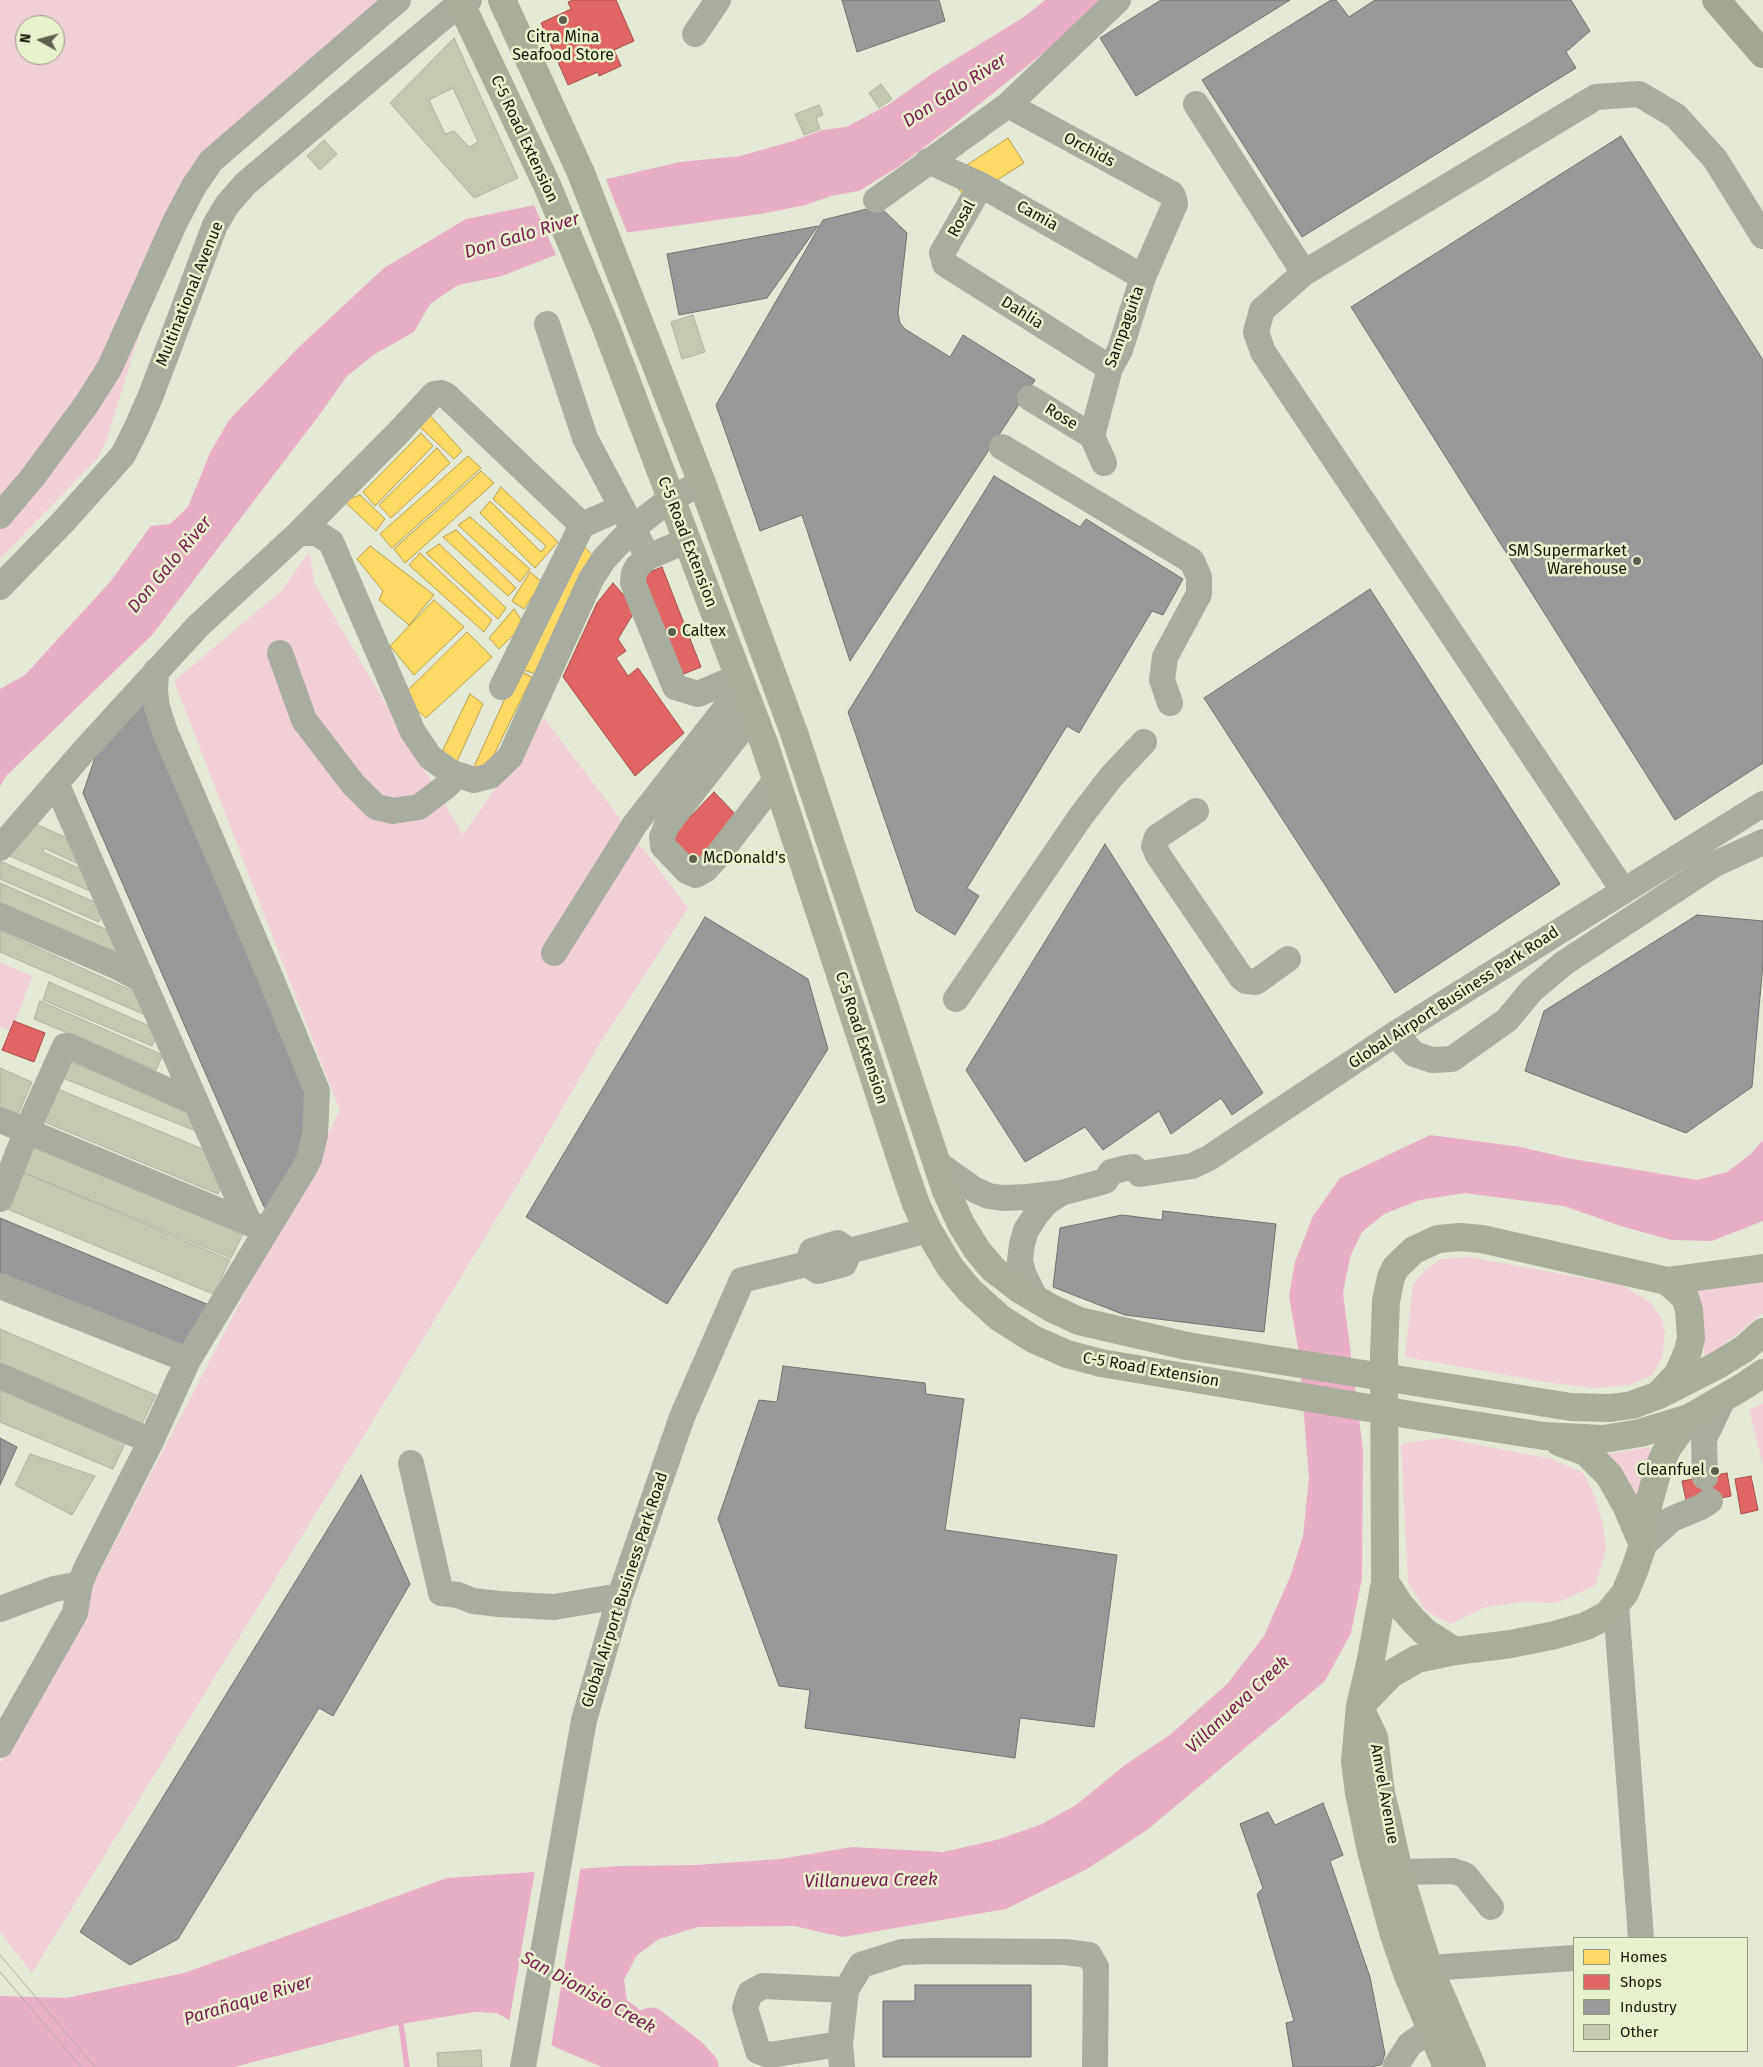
<!DOCTYPE html>
<html>
<head>
<meta charset="utf-8">
<style>
  body { margin:0 }
  #map { position:relative; width:1763px; height:2067px; overflow:hidden; background:#e4e9d6; font-family:"Fira Sans",sans-serif }
  canvas { display:block }
  .legend { position:absolute; left:1573px; top:1937px; width:175px; height:115px; box-sizing:border-box; background:#e8f1ce; border:1px solid #939a80; margin:0; padding:6px 9px; list-style:none; font-size:15px; color:#14170a }
  .legend li { display:flex; align-items:center; gap:10px; height:25px }
  .legend b { width:25px; border:1px solid #939a80 }
  .north { position:absolute; left:15px; top:15px; width:50px; height:50px; box-sizing:border-box; background:#e8f1ce; border:1px solid #939a80; border-radius:50%; rotate:277deg; font-size:14px; font-weight:700; line-height:20px; text-align:center; color:#14170a }
  .north::after { content:''; display:block; margin:auto; width:18px; height:22px; background:#5d6051; clip-path:polygon(50% 0,100% 100%,50% 72%,0 100%) }
</style>
</head>
<body>
<div id="map">
<canvas width="1763" height="2067"></canvas>
<ul class="legend">
<li><b style="height:14px;background:#ffd966"></b>Homes</li>
<li><b style="height:14px;background:#e06666"></b>Shops</li>
<li><b style="height:14px;background:#999"></b>Industry</li>
<li><b style="height:14px;background:#c4cab1"></b>Other</li>
</ul>
<div class="north">N</div>
</div>
<script>
const context = document.querySelector('canvas').getContext('2d');
context.lineJoin = 'round';
function fillPath(path, color) {
  context.fillStyle = color;
  context.fill(path, 'evenodd');
}
function toPath(rows) {
  const path = new Path2D();
  for (const r of rows) {
    path.moveTo(r[0], r[1]);
    for (let i = 2; i < r.length; i += 2) path.lineTo(r[i], r[i + 1]);
  }
  return path;
}
function stroke(path, color, width, dash) {
  context.strokeStyle = color;
  context.lineWidth = width;
  context.lineCap = dash ? 'butt' : 'round';
  context.setLineDash(dash || []);
  context.stroke(path);
}
function drawText(font, color, halo, rows, align = 'center') {
  context.font = font + ' "Fira Sans",sans-serif';
  context.lineWidth = 5;
  context.setLineDash([]);
  context.textBaseline = 'middle';
  context.strokeStyle = halo;
  context.fillStyle = color;
  for (const [text, x, y, turn = 0] of rows) {
    context.save();
    context.translate(x, y);
    context.rotate((+turn || 0) * Math.PI / 180);
    context.textAlign = isNaN(turn) ? turn : align;
    if (halo) context.strokeText(text, 0, 0);
    context.fillText(text, 0, 0);
    context.restore();
  }
}
fillPath(toPath([
  [0,0,381,0,216,147,116,338,29,471,0,496],
  [25,25,55,25,55,55,25,55],
  [148,306,106,442,97,459,0,559,0,521],
  [309,552,315,584,463,835,544,718,688,908,596,1050,533,1159,379,1411,32,1973,0,1932,0,1763,340,1111,174,681,281,591],
  [0,962,32,976,12,1031,0,1027],
  [1468,1257,1622,1285,1650,1302,1661,1318,1665,1332,1662,1358,1652,1375,1630,1385,1594,1388,1551,1383,1405,1357,1413,1284,1427,1269,1441,1259],
  [1763,1278,1763,1313,1708,1357,1704,1355,1703,1316,1694,1283],
  [1763,1403,1763,1466,1749,1410],
  [1443,1438,1552,1459,1583,1473,1593,1492,1603,1523,1606,1551,1595,1586,1556,1603,1523,1602,1486,1607,1450,1624,1426,1611,1408,1583,1401,1444],
  [1651,1447,1647,1467,1637,1504,1632,1487,1618,1464,1607,1454]
]), '#f1cfd7');
fillPath(toPath([
  [1045,0,1101,0,1052,46,947,130,898,167,859,191,831,196,806,205,760,214,603,236,502,276,458,285,430,304,414,332,375,354,347,376,320,414,152,635,5,777,0,787,0,689,25,675,110,582,151,526,170,524,188,507,210,453,229,420,299,347,384,268,466,219,535,205,607,179,680,162,740,156,793,141,822,130,846,127,888,105,933,73,1024,17],
  [1430,1135,1521,1147,1567,1158,1697,1180,1727,1172,1751,1154,1763,1140,1763,1221,1712,1241,1671,1240,1621,1226,1564,1206,1465,1193,1420,1200,1384,1214,1362,1232,1350,1257,1343,1293,1363,1450,1362,1578,1351,1633,1325,1681,1147,1830,1087,1869,1006,1909,843,1937,794,1926,698,1927,659,1939,637,1955,624,1980,627,2000,672,2034,699,2067,602,2067,557,2048,497,2013,474,2012,401,2024,234,2067,0,2067,0,1996,66,1998,184,1973,447,1878,621,1866,696,1865,780,1859,852,1847,943,1852,996,1840,1040,1825,1076,1805,1125,1765,1171,1734,1227,1684,1264,1636,1290,1577,1303,1536,1309,1478,1299,1354,1289,1296,1295,1262,1313,1216,1340,1178]
]), '#e8aec5');
fillPath(toPath([
  [605,177,628,235,604,239,557,257,533,203],
  [581,1866,551,2047,509,2023,535,1870]
]), '#e4e9d6');
const homes = toPath([
  [1008,138,1024,163,966,200,950,176,1008,138],
  [428,413,462,451,454,459,416,423,428,413],
  [421,433,433,446,375,506,363,492,421,433],
  [437,448,450,463,391,518,379,505,437,448],
  [468,456,481,468,392,548,380,534,468,456],
  [481,471,494,483,405,563,394,549,481,471],
  [501,487,558,542,535,568,480,513,490,501,541,552,546,546,493,499,501,487],
  [360,495,385,519,376,531,344,501,360,495],
  [470,517,530,569,520,582,458,525,470,517],
  [456,530,516,588,508,596,443,537,456,530],
  [439,544,506,608,498,619,426,553,439,544],
  [582,544,595,558,535,674,519,668,582,544],
  [370,546,434,595,409,625,379,600,383,591,357,559,370,546],
  [420,553,492,620,484,632,409,565,420,553],
  [530,572,542,582,524,609,512,601,530,572],
  [434,600,464,627,414,675,390,646,434,600],
  [514,609,524,624,499,649,489,638,514,609],
  [467,632,492,657,426,718,401,697,467,632],
  [518,670,532,677,483,777,472,771,518,670],
  [470,694,483,704,454,768,438,760,470,694]
]);
fillPath(homes, '#ffd966');
stroke(homes, '#b89f4a', 1);
const shops = toPath([
  [573,0,616,0,634,41,614,50,621,66,599,76,598,72,568,85,541,23,571,9,568,2,573,0],
  [662,567,701,667,674,678,637,577,662,567],
  [613,583,636,609,618,639,626,651,616,658,628,676,638,668,684,733,635,776,563,677,597,603,613,583],
  [714,792,739,818,696,865,670,838,714,792],
  [14,1021,45,1033,34,1062,2,1050,14,1021],
  [1727,1473,1731,1496,1687,1505,1682,1481,1727,1473],
  [1751,1476,1758,1510,1741,1514,1735,1479,1751,1476]
]);
fillPath(shops, '#e06666');
stroke(shops, '#a34e4a', 1);
const industry = toPath([
  [842,0,939,0,945,21,857,52,842,0],
  [1161,0,1290,0,1136,96,1100,38,1161,0],
  [1331,0,1336,0,1349,17,1375,0,1571,0,1590,31,1566,52,1576,68,1302,237,1202,80,1331,0],
  [1621,136,1763,360,1763,763,1675,820,1351,307,1621,136],
  [879,206,907,233,898,313,900,323,905,329,950,357,963,335,1035,380,850,661,802,515,760,531,716,405,823,220,879,206],
  [818,226,767,298,679,315,667,254,818,226],
  [994,476,1080,527,1086,519,1183,579,1163,615,1152,611,1079,733,1067,726,967,888,979,896,955,935,916,911,848,712,994,476],
  [1370,589,1560,884,1395,993,1204,698,1370,589],
  [143,691,314,1092,308,1147,282,1205,264,1207,83,793,97,752,143,691],
  [1105,844,1263,1093,1232,1115,1221,1098,1171,1134,1159,1111,1103,1150,1085,1127,1025,1162,966,1070,1105,844],
  [1697,915,1763,921,1763,963,1752,1087,1686,1133,1525,1071,1544,1011,1697,915],
  [705,917,808,979,828,1049,667,1304,526,1217,705,917],
  [1163,1211,1276,1224,1264,1332,1125,1315,1053,1287,1060,1228,1122,1215,1162,1220,1163,1211],
  [0,1218,209,1305,182,1350,0,1275,0,1218],
  [783,1366,925,1383,926,1394,964,1399,945,1530,1117,1555,1094,1727,1020,1718,1015,1758,805,1728,810,1690,779,1686,718,1519,759,1400,777,1402,783,1366],
  [0,1438,17,1447,0,1485,0,1438],
  [361,1475,410,1584,333,1716,319,1708,178,1939,130,1965,80,1932,361,1475],
  [1323,1803,1343,1855,1330,1861,1370,1977,1385,2054,1381,2065,1370,2067,1293,2067,1286,2023,1294,2021,1257,1894,1263,1888,1240,1824,1268,1812,1275,1825,1323,1803],
  [915,1985,1031,1985,1031,2057,883,2057,883,2001,915,2001,915,1985]
]);
fillPath(industry, '#999');
stroke(industry, '#71726e', 1);
stroke(toPath([
  [400,2017,407,2067]
]), '#e8aec5', 5.5);
stroke(toPath([
  [651,2025,690,2055,701,2067]
]), '#e8aec5', 35);
const building = toPath([
  [454,38,518,178,474,198,390,103,454,38],
  [453,88,478,142,469,147,454,131,445,134,429,100,453,88],
  [881,84,892,99,879,108,869,93,881,84],
  [819,105,823,115,816,118,820,129,804,135,795,114,819,105],
  [324,140,337,154,320,170,307,156,324,140],
  [693,315,705,352,682,359,671,322,693,315],
  [29,821,76,842,89,869,44,848,43,852,92,874,90,891,5,854,29,821],
  [0,861,104,906,99,922,0,879,0,861],
  [0,883,119,935,113,954,0,904,0,883],
  [0,931,146,997,143,1014,0,952,0,931],
  [49,982,159,1030,152,1046,43,1000,49,982],
  [40,1001,163,1055,156,1070,34,1019,40,1001],
  [63,1059,200,1113,196,1131,55,1075,63,1059],
  [0,1068,32,1082,17,1117,0,1110,0,1068],
  [48,1085,217,1155,210,1171,225,1177,218,1194,35,1118,48,1085],
  [27,1135,246,1228,231,1258,13,1168,27,1135],
  [15,1169,230,1260,213,1294,0,1206,15,1169],
  [0,1329,156,1395,139,1430,0,1371,0,1329],
  [0,1380,129,1435,113,1469,0,1422,0,1380],
  [30,1454,95,1476,72,1515,15,1485,30,1454],
  [481,2050,482,2067,438,2067,437,2053,481,2050]
]);
fillPath(building, '#c4cab1');
stroke(building, '#aeb2a3', 1);
stroke(toPath([
  [695,34,718,0],
  [1196,104,1304,273],
  [1008,105,1172,194,1174,199,1175,204,1143,277,1120,350,1110,368,1092,436,1104,463],
  [928,161,981,185,1143,277],
  [981,185,942,253,945,264,1110,368],
  [876,200,1008,105,1118,0],
  [547,324,585,438,648,557],
  [1030,398,1092,436],
  [1002,447,1192,561,1199,577,1199,594,1165,657,1162,680,1170,703],
  [0,516,32,478,86,405,110,367,175,222,194,186,211,161,398,0],
  [299,533,317,533,331,542,413,732,430,757,452,773,474,780,490,776,510,757,591,579,604,559,633,528,670,499,702,483],
  [686,541,648,557,637,567,634,573,633,583,675,687,698,694,738,677],
  [0,587,63,522,123,455,137,427,151,395,215,225,227,205,245,184,460,3,469,0],
  [280,653,304,720,353,784,376,807,393,811,419,807,444,788,458,775],
  [502,687,582,525,621,508],
  [753,715,667,825,662,837,663,846,687,871,696,875,705,870,716,858,776,780],
  [56,783,249,1223],
  [1196,811,1157,837,1154,846,1158,855,1241,977,1246,981,1256,982,1288,959],
  [0,848,82,753,198,626,299,533,397,434,434,394,441,393,447,396,582,525],
  [1623,890,1263,352,1256,332,1262,310,1304,273,1596,97,1639,94,1676,116,1715,159,1763,236],
  [0,916,116,966,142,980],
  [554,953,635,824,742,687],
  [956,999,1081,816,1111,777,1144,742],
  [1395,1034,1414,1054,1432,1060,1452,1059,1507,1020,1532,990,1564,963,1715,864,1763,842],
  [0,1120,256,1226],
  [937,1163,975,1190,989,1196,1003,1198,1027,1197,1061,1193,1105,1181,1111,1172,1126,1168,1133,1167,1140,1174],
  [1140,1174,1192,1166,1209,1158,1395,1034,1763,804],
  [0,1199,27,1130,65,1046,69,1046,189,1100,195,1100],
  [849,1251,928,1230],
  [807,1264,812,1251,828,1246,838,1243,849,1251],
  [0,1286,188,1360],
  [1035,1298,1023,1273,1020,1260,1022,1244,1026,1230,1036,1215,1046,1203,1061,1193],
  [0,1376,151,1441],
  [411,1463,441,1593,458,1595,473,1601,499,1604,554,1607,620,1596],
  [1705,1477,1704,1439,1724,1397],
  [1643,1545,1672,1519,1701,1507,1710,1501],
  [1616,1605,1641,1938],
  [0,1609,54,1589,80,1584],
  [0,1745,75,1613,80,1584,86,1569,151,1441,188,1360,305,1167,309,1159,315,1135,317,1091,269,974,165,732,157,707,155,691,156,671],
  [1399,1872,1453,1871,1465,1875,1491,1907],
  [1429,1968,1574,1958],
  [840,2044,769,2055,758,2051,745,2008,750,1993,763,1986,846,1990],
  [523,2067,584,1720,620,1596,682,1417,742,1280,807,1264,818,1271,844,1264,849,1251],
  [842,2067,840,2044,846,1990,861,1965,902,1952,932,1951,1065,1952,1089,1955,1096,1967,1095,2067],
  [1395,2067,1410,2044,1431,2030]
]), '#a9ada0', 26);
stroke(toPath([
  [459,0,547,185,606,327,764,743,906,1175,916,1204,928,1230,950,1267,970,1291,1000,1318,1033,1339,1067,1354,1101,1363,1184,1377],
  [502,0,581,173,702,483,794,733,946,1191,961,1224,977,1250,993,1269,1019,1289,1051,1308,1079,1321,1187,1346],
  [1427,1384,1571,1407,1610,1408,1632,1405,1659,1395,1716,1366,1744,1349,1763,1332],
  [1661,1392,1678,1374,1688,1351,1691,1338,1689,1310,1685,1297,1667,1281],
  [1423,1417,1544,1436,1603,1439,1640,1433,1689,1418,1744,1386,1763,1373],
  [1559,1442,1586,1452,1609,1475,1626,1505,1643,1545],
  [1385,1582,1400,1605,1414,1621,1425,1632,1455,1651],
  [1361,1705,1391,1674,1417,1659,1455,1651,1511,1644,1555,1635,1586,1626,1607,1615,1625,1593,1634,1571,1643,1545,1649,1502,1659,1467,1667,1449,1689,1418],
  [1360,1708,1374,1737,1381,1793,1388,1822,1399,1872,1415,1925,1429,1968,1472,2067],
  [1447,2067,1407,1973,1393,1932,1371,1851,1359,1793,1355,1761,1360,1706,1371,1659,1385,1582,1384,1354,1386,1301,1391,1277,1396,1267,1414,1250,1438,1239,1460,1237,1482,1239,1667,1281,1763,1268]
]), '#a9ae9b', 28);
stroke(toPath([
  [1716,0,1763,54]
]), '#a3a792', 28);
stroke(toPath([
  [0,1955,95,2067],
  [0,1972,81,2067]
]), '#aaae9f', 1);
stroke(toPath([
  [1187,1346,1427,1384],
  [1184,1377,1423,1417]
]), '#a9ae9b', 28);
for (const [x, y, r, color] of [
  [563,20,5,"#5d6051"],
  [1637,561,5,"#5d6051"],
  [672,632,5,"#5d6051"],
  [693,859,5,"#5d6051"],
  [1715,1471,5,"#5d6051"]
]) {
  const dot = new Path2D();
  dot.arc(x, y, r, 0, 2 * Math.PI);
  context.fillStyle = color;
  context.fill(dot);
  stroke(dot, '#e8f1ce', 2);
}
drawText('16px', '#14170a', '#e8f1ce', [
  ["Citra Mina",563,38,"center"],
  ["Seafood Store",563,56,"center"],
  ["SM Supermarket",1627,552],
  ["Warehouse",1627,570],
  ["Caltex",682,632,"left"],
  ["McDonald's",703,859,"left"],
  ["Cleanfuel",1705,1471]
], 'right');
drawText('16px', '#14170a', '#e8f1ce', [
  ["C-5 Road Extension",524,139,65],
  ["Orchids",1089,150,28],
  ["Camia",1037,216,29],
  ["Rosal",962,219,-61],
  ["Multinational Avenue",190,294,-68],
  ["Dahlia",1022,313,32],
  ["Sampaguita",1125,327,-70],
  ["Rose",1061,417,31],
  ["C-5 Road Extension",687,542,69],
  ["Global Airport Business Park Road",1454,998,-33],
  ["C-5 Road Extension",861,1038,72],
  ["C-5 Road Extension",1151,1370,10],
  ["Global Airport Business Park Road",625,1590,-72],
  ["Amvel Avenue",1384,1794,80]
]);
drawText('italic 18px', '#7a1953', '#e8f1ce', [
  ["Don Galo River",955,91,-33],
  ["Don Galo River",522,236,-17],
  ["Don Galo River",170,565,-50],
  ["Villanueva Creek",1238,1705,-43],
  ["Villanueva Creek",871,1881,-1],
  ["San Dionisio Creek",588,1993,29],
  ["Parañaque River",248,2001,-17]
]);
</script>
</body>
</html>
